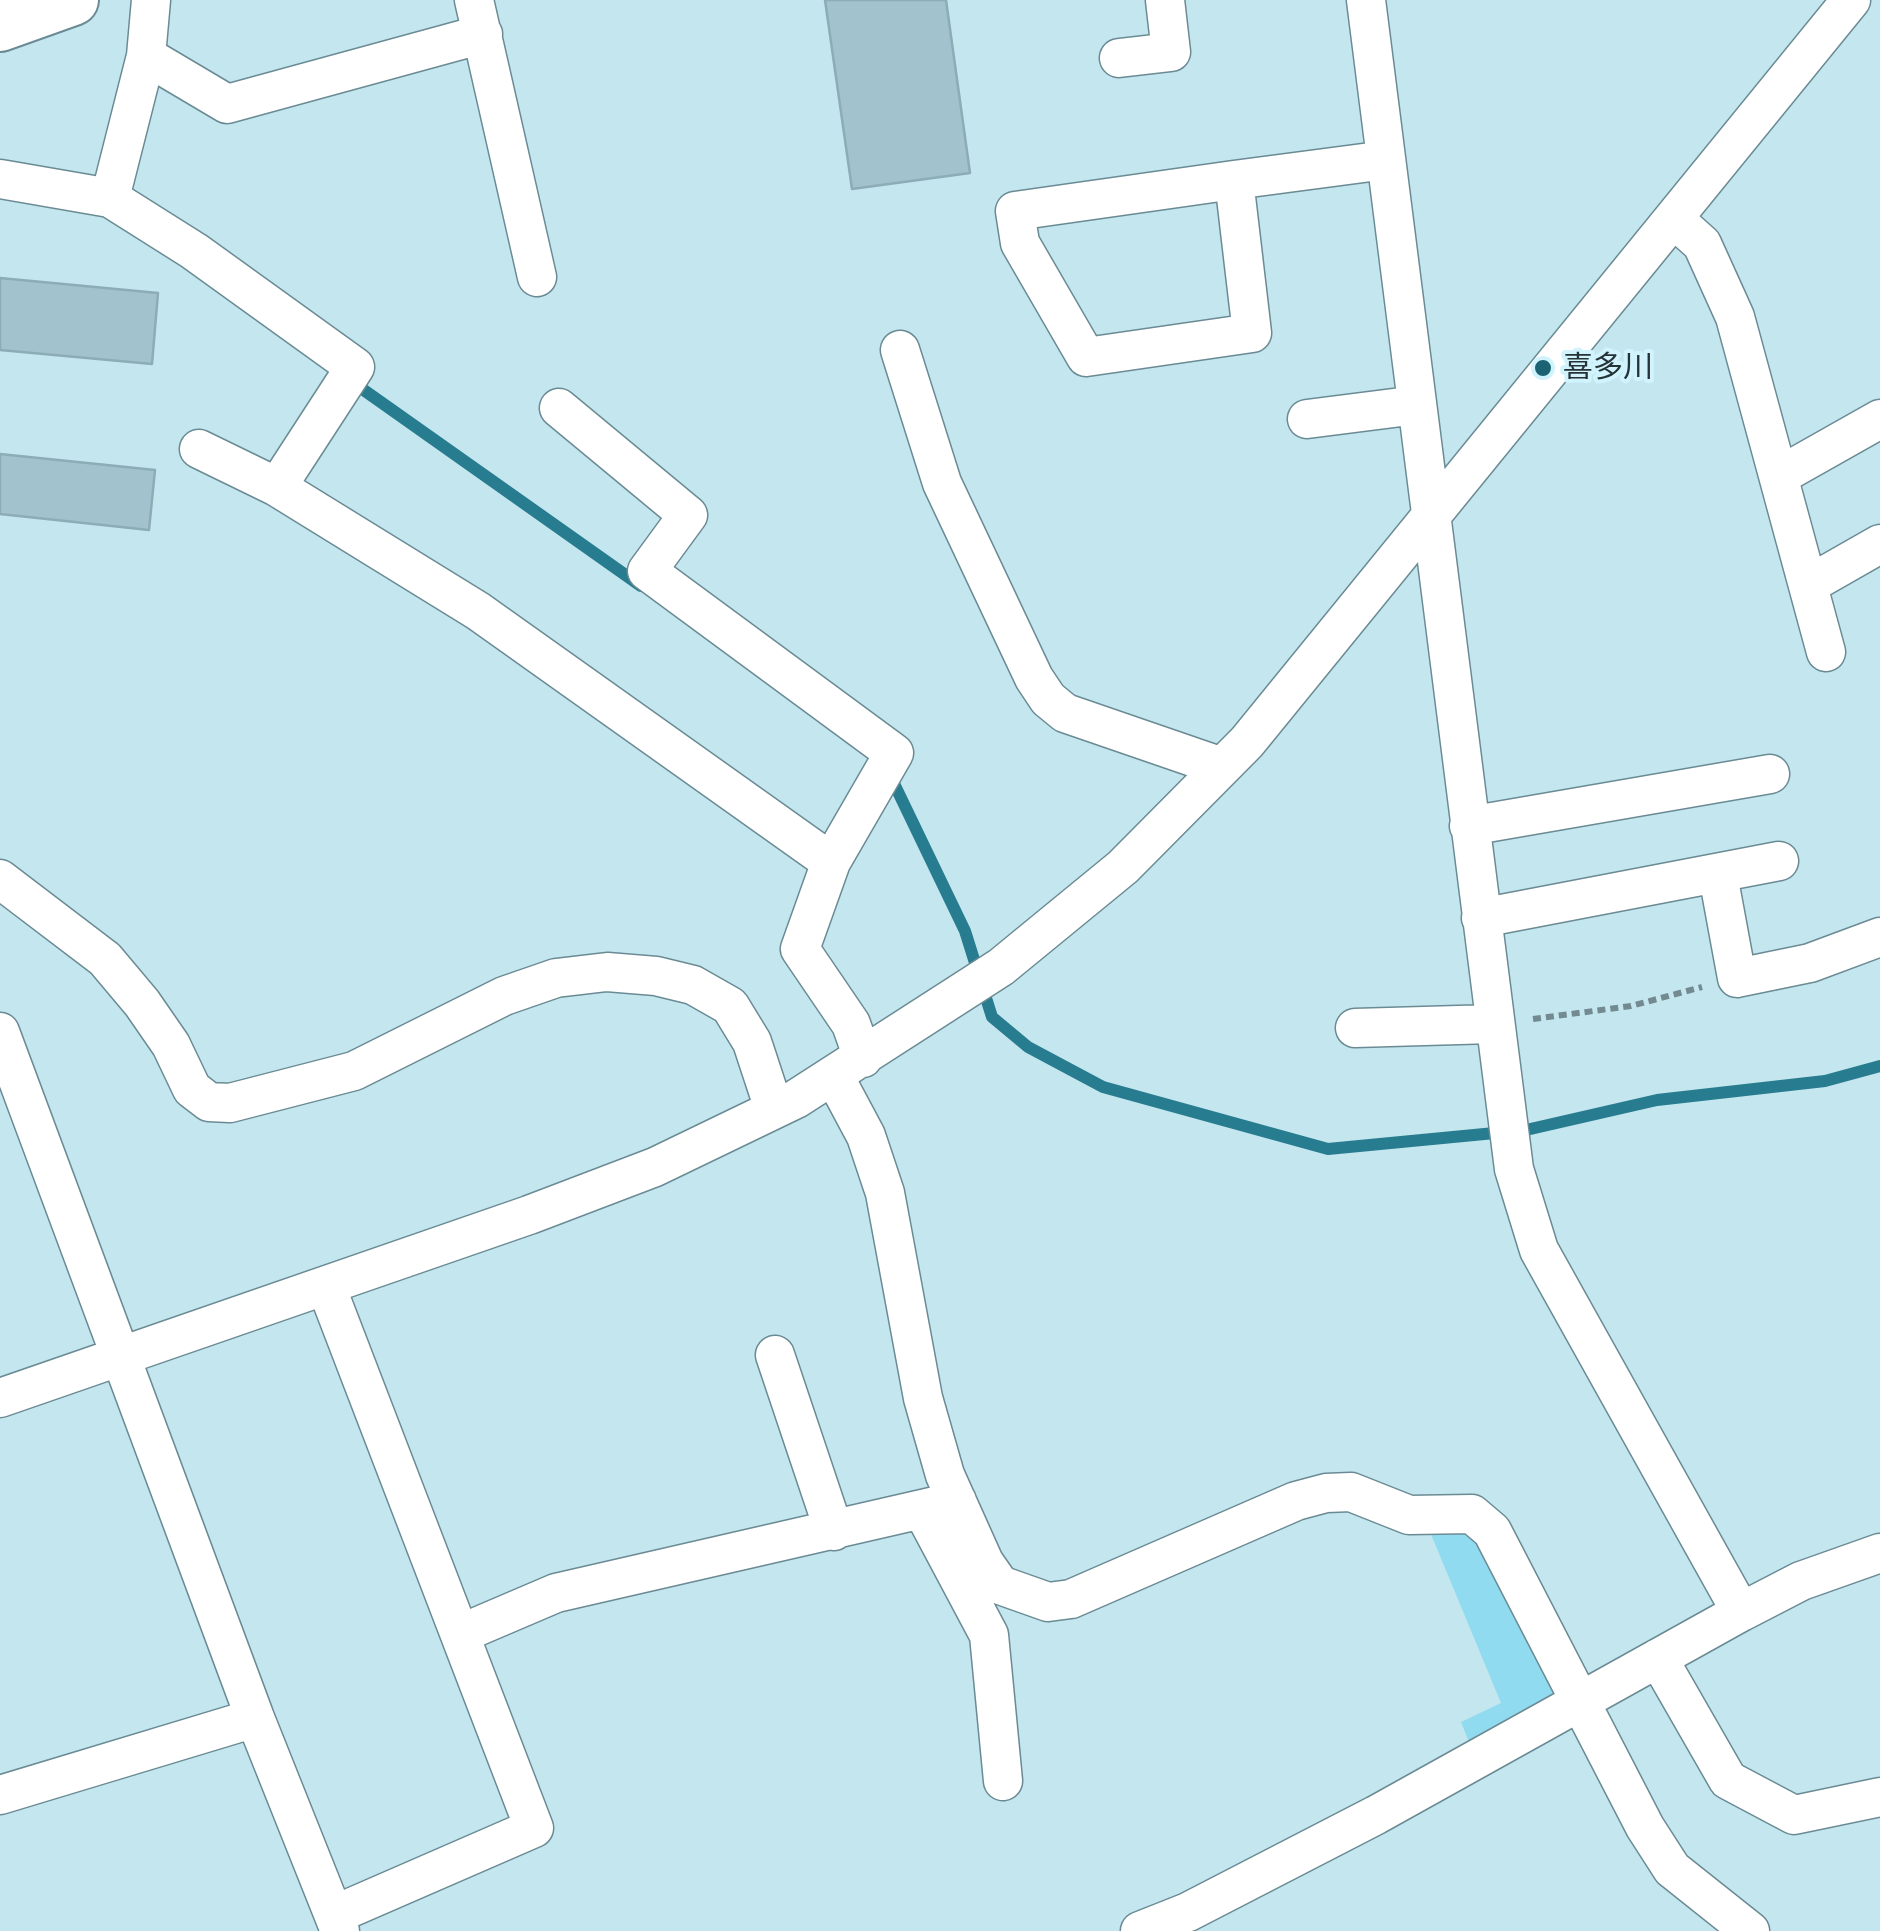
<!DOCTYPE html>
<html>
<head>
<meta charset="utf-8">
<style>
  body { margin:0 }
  canvas { display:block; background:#c3e6ef }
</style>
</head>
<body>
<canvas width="1880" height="1931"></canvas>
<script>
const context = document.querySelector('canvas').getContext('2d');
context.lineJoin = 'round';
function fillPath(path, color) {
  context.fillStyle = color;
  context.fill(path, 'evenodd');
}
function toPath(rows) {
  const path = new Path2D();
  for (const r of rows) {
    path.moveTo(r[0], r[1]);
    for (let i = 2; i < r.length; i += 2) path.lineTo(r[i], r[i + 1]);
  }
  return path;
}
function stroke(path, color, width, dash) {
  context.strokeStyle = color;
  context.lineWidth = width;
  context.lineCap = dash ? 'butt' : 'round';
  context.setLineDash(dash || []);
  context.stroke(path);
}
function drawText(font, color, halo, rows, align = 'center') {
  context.font = font + ' Karla,"Noto Sans JP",sans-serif';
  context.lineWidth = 8;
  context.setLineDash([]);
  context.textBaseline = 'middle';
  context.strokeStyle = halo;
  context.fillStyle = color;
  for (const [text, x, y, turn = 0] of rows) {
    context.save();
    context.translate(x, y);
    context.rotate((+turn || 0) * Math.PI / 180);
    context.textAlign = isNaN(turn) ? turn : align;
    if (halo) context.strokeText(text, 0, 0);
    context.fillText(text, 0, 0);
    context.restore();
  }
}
fillPath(toPath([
  [1472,1514,1580,1702,1475,1757,1461,1722,1501,1703,1423,1515]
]), '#90dbf0');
stroke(toPath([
  [351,381,641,586],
  [888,771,965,931,992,1017,1028,1047,1103,1087,1328,1149,1526,1130,1657,1100,1825,1081,1880,1066]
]), '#287c8f', 12);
const building = toPath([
  [825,0,946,0,970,173,852,189,825,0],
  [0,278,158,293,152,364,0,350,0,278],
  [0,454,155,470,149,530,0,514,0,454]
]);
fillPath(building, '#a2c3cd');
stroke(building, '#8cacb6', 2.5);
const minor = toPath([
  [474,0,537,277],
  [1366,0,1514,1169,1539,1250,1741,1612],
  [146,56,227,104,483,34],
  [1119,58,1171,52,1165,0],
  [0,179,110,198,194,251,355,367,277,487],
  [1234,180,1252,333,1086,357,1020,243,1015,211,1234,180,1386,160],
  [110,198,146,56,151,0],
  [1674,219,1702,244,1735,317,1826,652],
  [900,350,942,483,1034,678,1048,699,1065,713,1222,767],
  [559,408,688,515,647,571,894,753,831,862,800,949,851,1024,863,1058],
  [1307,419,1417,405],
  [199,449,277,487,478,611,831,862],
  [1779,476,1880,419],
  [1808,585,1880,544],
  [1469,826,1770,774],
  [1718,875,1737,978,1810,963,1880,937],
  [0,879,105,959,142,1003,171,1045,192,1089,209,1102,230,1103,354,1071,504,996,556,978,607,972,656,976,693,985,730,1006,752,1042,774,1109],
  [1481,918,1779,861],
  [1355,1028,1493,1024],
  [0,1032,255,1718,340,1931],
  [834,1076,866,1136,885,1193,923,1398,945,1475,984,1562,1000,1585,1048,1602,1071,1599,1296,1501,1326,1493,1351,1492,1409,1515,1472,1514,1492,1531,1645,1827,1672,1869,1750,1931],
  [326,1286,534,1828,334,1915],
  [775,1355,834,1531],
  [0,1398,529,1215,655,1167,796,1099,1001,967,1123,867,1247,742,1851,0],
  [923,1511,989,1635,1003,1781],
  [460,1634,556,1593,957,1501],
  [1658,1658,1728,1780,1794,1815,1880,1797],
  [0,1795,255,1718],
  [1140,1931,1188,1912,1376,1815,1741,1612,1801,1581,1880,1553]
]);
const major = toPath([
  [0,26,73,0]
]);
stroke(minor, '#6b8b94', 41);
stroke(major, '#6b8b94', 54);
stroke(toPath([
  [1533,1019,1631,1006,1702,987]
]), '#728a90', 6, [8, 5]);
stroke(minor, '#fff', 38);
stroke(major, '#fff', 50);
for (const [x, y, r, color] of [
  [1543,368,10,"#1b6272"]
]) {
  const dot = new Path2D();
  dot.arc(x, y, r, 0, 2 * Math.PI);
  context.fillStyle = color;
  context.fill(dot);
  stroke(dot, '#d0f3fd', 4);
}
drawText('30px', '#253236', '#d0f3fd', [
  ["喜多川",1563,368]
], 'left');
</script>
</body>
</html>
